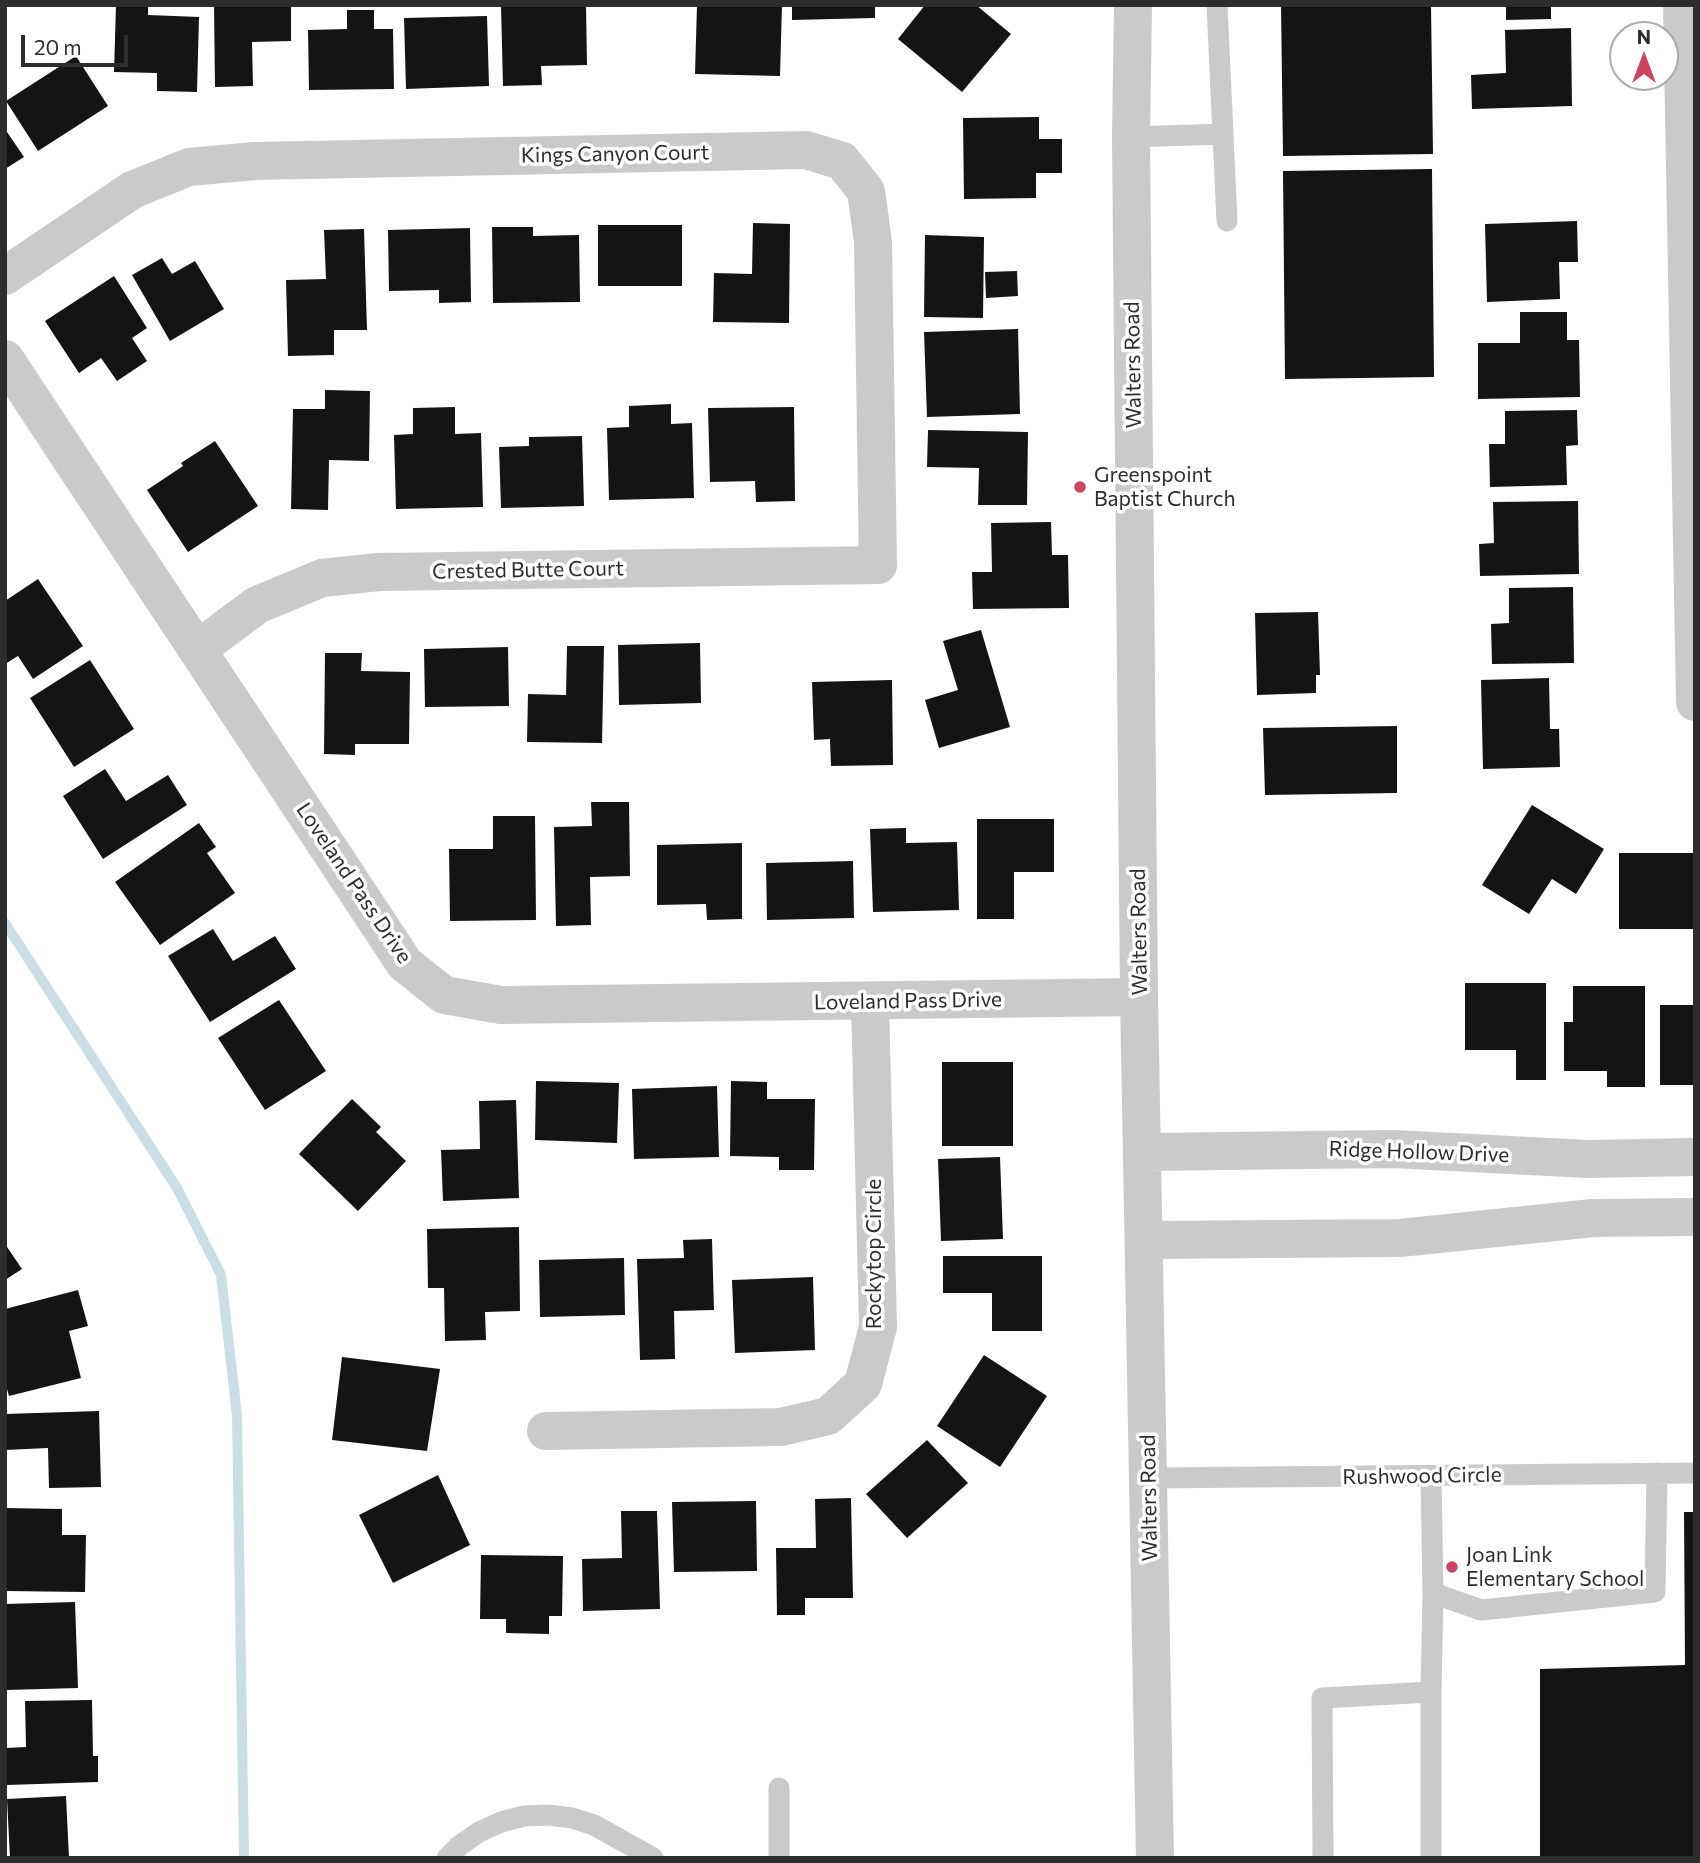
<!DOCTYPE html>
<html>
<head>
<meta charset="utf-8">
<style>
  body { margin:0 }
  #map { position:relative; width:1700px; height:1863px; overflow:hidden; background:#fff; font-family:Commissioner,sans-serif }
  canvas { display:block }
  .frame { position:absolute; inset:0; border:7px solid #2d2d2d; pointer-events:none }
  .north { position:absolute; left:1609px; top:21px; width:70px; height:70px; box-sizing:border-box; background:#fff; border:2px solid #ababab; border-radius:50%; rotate:0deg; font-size:19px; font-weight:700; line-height:28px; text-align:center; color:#2d2d2d }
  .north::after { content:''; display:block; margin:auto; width:24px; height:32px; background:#cf435e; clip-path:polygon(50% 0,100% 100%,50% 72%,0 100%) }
  .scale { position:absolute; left:21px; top:35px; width:107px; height:32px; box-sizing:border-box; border:4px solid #2d2d2d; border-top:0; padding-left:9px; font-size:21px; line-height:24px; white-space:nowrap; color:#2d2d2d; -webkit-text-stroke:5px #fff; paint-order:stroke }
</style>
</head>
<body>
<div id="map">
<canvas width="1700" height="1863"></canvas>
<div class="frame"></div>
<div class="north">N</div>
<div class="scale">20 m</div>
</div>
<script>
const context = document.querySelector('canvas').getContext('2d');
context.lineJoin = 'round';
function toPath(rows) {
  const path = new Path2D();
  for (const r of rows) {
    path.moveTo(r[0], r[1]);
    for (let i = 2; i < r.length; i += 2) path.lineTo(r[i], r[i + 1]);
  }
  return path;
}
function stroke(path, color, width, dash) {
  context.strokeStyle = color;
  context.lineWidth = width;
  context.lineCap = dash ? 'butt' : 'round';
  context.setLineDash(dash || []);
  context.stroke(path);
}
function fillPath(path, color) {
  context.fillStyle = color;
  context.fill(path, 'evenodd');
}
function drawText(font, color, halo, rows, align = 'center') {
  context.font = font + ' Commissioner,sans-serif';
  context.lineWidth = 7;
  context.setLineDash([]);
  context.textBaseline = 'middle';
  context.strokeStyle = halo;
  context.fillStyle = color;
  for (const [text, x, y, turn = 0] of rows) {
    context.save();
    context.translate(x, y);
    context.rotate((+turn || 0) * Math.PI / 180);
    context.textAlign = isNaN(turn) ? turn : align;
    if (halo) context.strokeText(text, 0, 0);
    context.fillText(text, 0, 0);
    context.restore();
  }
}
stroke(toPath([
  [5,923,177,1188,221,1275,237,1415,244,1858]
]), '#cadee6', 10);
fillPath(toPath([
  [116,5,148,5,148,15,199,17,197,92,157,91,157,73,114,72],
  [214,5,291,5,291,41,252,42,253,86,215,87],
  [501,5,586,5,587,65,541,66,542,85,503,86],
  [697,5,782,5,780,76,695,74],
  [792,5,875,5,875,18,792,20],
  [925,5,976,5,1011,34,962,92,898,39],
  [1281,5,1431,5,1433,154,1283,156],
  [1506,5,1551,5,1551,19,1506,20],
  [347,10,374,10,374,29,393,29,394,89,309,90,308,30,347,29],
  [487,16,489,86,406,89,404,18],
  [1571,28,1572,106,1472,109,1471,75,1506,73,1505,30],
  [76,56,108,106,38,151,6,101],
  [1039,117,1039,139,1062,139,1062,173,1036,173,1036,198,964,199,963,118],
  [5,129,24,157,5,169],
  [1432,169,1434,377,1285,379,1283,171],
  [1577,221,1578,262,1559,262,1560,299,1487,302,1485,224],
  [753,223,790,224,789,323,713,322,714,273,752,274],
  [598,225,682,225,682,286,598,286],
  [492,227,533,227,533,236,579,235,580,302,493,303],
  [470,228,471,302,439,303,439,290,389,291,388,230],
  [364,229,367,330,334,330,334,355,288,356,286,280,326,279,324,230],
  [925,235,984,237,983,318,924,317],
  [162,258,172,274,195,261,224,309,170,341,132,275],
  [1017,271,1018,296,986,298,985,272],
  [114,276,147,328,132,338,147,361,117,381,101,358,79,373,45,321],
  [1520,312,1567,312,1567,340,1579,340,1580,397,1478,399,1478,343,1520,343],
  [1018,329,1020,414,927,417,924,332],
  [325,390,370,391,369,461,329,460,328,510,291,509,293,409,325,409],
  [671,404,671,424,692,423,694,498,609,500,607,428,629,427,629,406],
  [455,407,455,434,481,433,483,507,396,509,394,435,413,434,413,408],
  [794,407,795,501,756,502,755,481,710,482,708,408],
  [1577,410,1578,445,1566,446,1567,485,1490,487,1489,444,1505,444,1505,411],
  [928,430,1028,432,1027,505,978,505,979,468,927,467],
  [582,436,584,506,501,508,499,447,529,446,529,437],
  [215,441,258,506,188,552,147,490,183,466,181,463],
  [1578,501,1579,574,1480,576,1479,544,1494,543,1493,502],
  [1051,522,1052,555,1068,555,1069,608,973,609,972,572,992,572,991,523],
  [38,579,83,646,33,679,18,656,5,664,5,601],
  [1573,587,1574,663,1492,664,1491,624,1509,623,1509,588],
  [1318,612,1320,675,1316,675,1316,693,1257,695,1255,613],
  [981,630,1010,727,939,748,925,700,958,690,943,641],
  [700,643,701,703,619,705,618,645],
  [567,646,604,646,602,743,527,742,528,694,566,695],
  [508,647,509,706,425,707,424,649],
  [325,653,362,653,361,671,410,672,409,744,355,744,355,755,324,754],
  [90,660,134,729,74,767,30,698],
  [1549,678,1550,729,1559,729,1560,767,1483,769,1481,680],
  [892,680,893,765,831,766,830,739,814,740,812,682],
  [1397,726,1397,793,1265,795,1263,728],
  [105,769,126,801,168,775,187,805,103,859,63,796],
  [591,802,629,802,630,876,590,877,591,925,556,926,554,827,592,826],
  [1532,805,1604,849,1576,894,1552,879,1529,914,1482,885],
  [493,816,535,816,536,920,450,921,449,849,493,849],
  [977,819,1054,819,1054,872,1014,872,1014,919,977,919],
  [199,823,216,847,207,853,235,893,160,945,115,882],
  [906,828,906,843,957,842,959,910,873,912,870,829],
  [742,843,742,919,707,920,706,904,657,905,657,845],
  [1619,853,1695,853,1695,929,1619,929],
  [853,861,854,918,767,920,766,863],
  [213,929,233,961,275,936,296,969,210,1022,168,956],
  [1465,983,1546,983,1546,1080,1516,1080,1516,1050,1465,1050],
  [1573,986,1645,986,1645,1087,1607,1087,1607,1071,1564,1071,1564,1022,1573,1022],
  [279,1000,326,1071,265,1110,218,1038],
  [1660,1005,1695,1005,1695,1085,1660,1085],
  [942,1062,1013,1062,1013,1146,942,1146],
  [536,1081,619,1083,617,1143,535,1140],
  [731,1081,767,1082,767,1099,815,1099,814,1170,779,1170,779,1157,730,1156],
  [717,1086,719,1157,634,1159,632,1089],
  [352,1099,381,1127,376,1132,406,1161,358,1211,299,1154],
  [516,1100,519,1198,443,1201,441,1150,480,1149,479,1101],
  [1000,1157,1003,1239,941,1241,938,1159],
  [519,1227,520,1311,485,1312,486,1340,445,1341,444,1288,428,1288,427,1229],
  [712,1239,714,1310,674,1311,675,1359,640,1360,637,1259,684,1258,683,1240],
  [5,1244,22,1269,5,1280],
  [943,1256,1042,1256,1042,1331,992,1331,992,1293,943,1293],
  [624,1258,625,1315,540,1317,539,1260],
  [813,1277,815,1350,735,1353,732,1280],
  [78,1290,88,1326,69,1331,81,1378,9,1396,5,1382,5,1309],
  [984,1355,1047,1396,1000,1467,937,1426],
  [342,1357,440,1369,427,1451,332,1440],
  [99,1411,101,1487,49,1488,48,1448,5,1450,5,1414],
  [927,1440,968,1483,907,1538,866,1494],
  [438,1475,470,1545,393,1583,359,1515],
  [851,1498,853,1598,805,1598,805,1615,777,1615,776,1548,816,1548,815,1499],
  [756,1501,757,1571,674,1572,672,1502],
  [5,1508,62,1509,62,1535,86,1535,85,1592,5,1591],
  [621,1511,657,1511,660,1609,583,1611,582,1559,622,1558],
  [1684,1512,1695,1512,1695,1858,1540,1858,1540,1669,1685,1665],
  [481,1555,563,1556,562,1616,549,1616,549,1634,506,1633,506,1619,480,1619],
  [75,1602,78,1688,6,1690,5,1604],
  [92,1700,93,1756,98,1756,98,1782,7,1785,6,1748,26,1747,25,1701],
  [66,1796,69,1858,10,1858,7,1799]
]), '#141414');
stroke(toPath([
  [1217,5,1227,221],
  [1131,137,1223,134],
  [1431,1476,1433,1593,1431,1692,1431,1858],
  [1149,1478,1695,1473],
  [1433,1593,1481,1610,1655,1592,1657,1473],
  [779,1788,779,1858],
  [447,1858,459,1846,479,1832,501,1822,524,1816,548,1815,572,1818,594,1825,653,1858],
  [1323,1858,1322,1698,1431,1692]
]), '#cacaca', 21);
stroke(toPath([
  [1682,5,1695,702],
  [5,276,132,190,189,167,255,161,806,150,842,161,866,191,873,242,878,565,379,572,322,578,257,605,198,649],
  [5,359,405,964,444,995,501,1005,1139,997],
  [546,1431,781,1427,828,1416,863,1384,878,1327,870,1002]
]), '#cacaca', 38);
stroke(toPath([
  [1133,5,1131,137,1139,997,1155,1858],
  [1143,1152,1393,1149,1588,1159,1695,1157],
  [1145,1240,1400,1238,1593,1218,1695,1217]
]), '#cacaca', 38);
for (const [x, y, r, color] of [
  [1080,487,7,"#cf435e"],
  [1452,1567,7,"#cf435e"]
]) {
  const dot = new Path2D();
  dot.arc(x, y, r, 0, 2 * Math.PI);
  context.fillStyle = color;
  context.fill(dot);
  stroke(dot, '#fff', 2.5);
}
drawText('21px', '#2d2d2d', '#fff', [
  ["Kings Canyon Court",615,154,-1],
  ["Walters Road",1133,365,-91],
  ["Crested Butte Court",528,570,-1],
  ["Loveland Pass Drive",354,883,56],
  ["Walters Road",1139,932,-91],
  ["Loveland Pass Drive",908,1001,-1],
  ["Ridge Hollow Drive",1419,1152,2],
  ["Rockytop Circle",874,1254,-90],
  ["Rushwood Circle",1422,1476,-1],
  ["Walters Road",1149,1498,-91]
]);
drawText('21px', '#2d2d2d', '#fff', [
  ["Greenspoint",1094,475],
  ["Baptist Church",1094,499],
  ["Joan Link",1466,1555],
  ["Elementary School",1466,1579]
], 'left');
</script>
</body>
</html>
